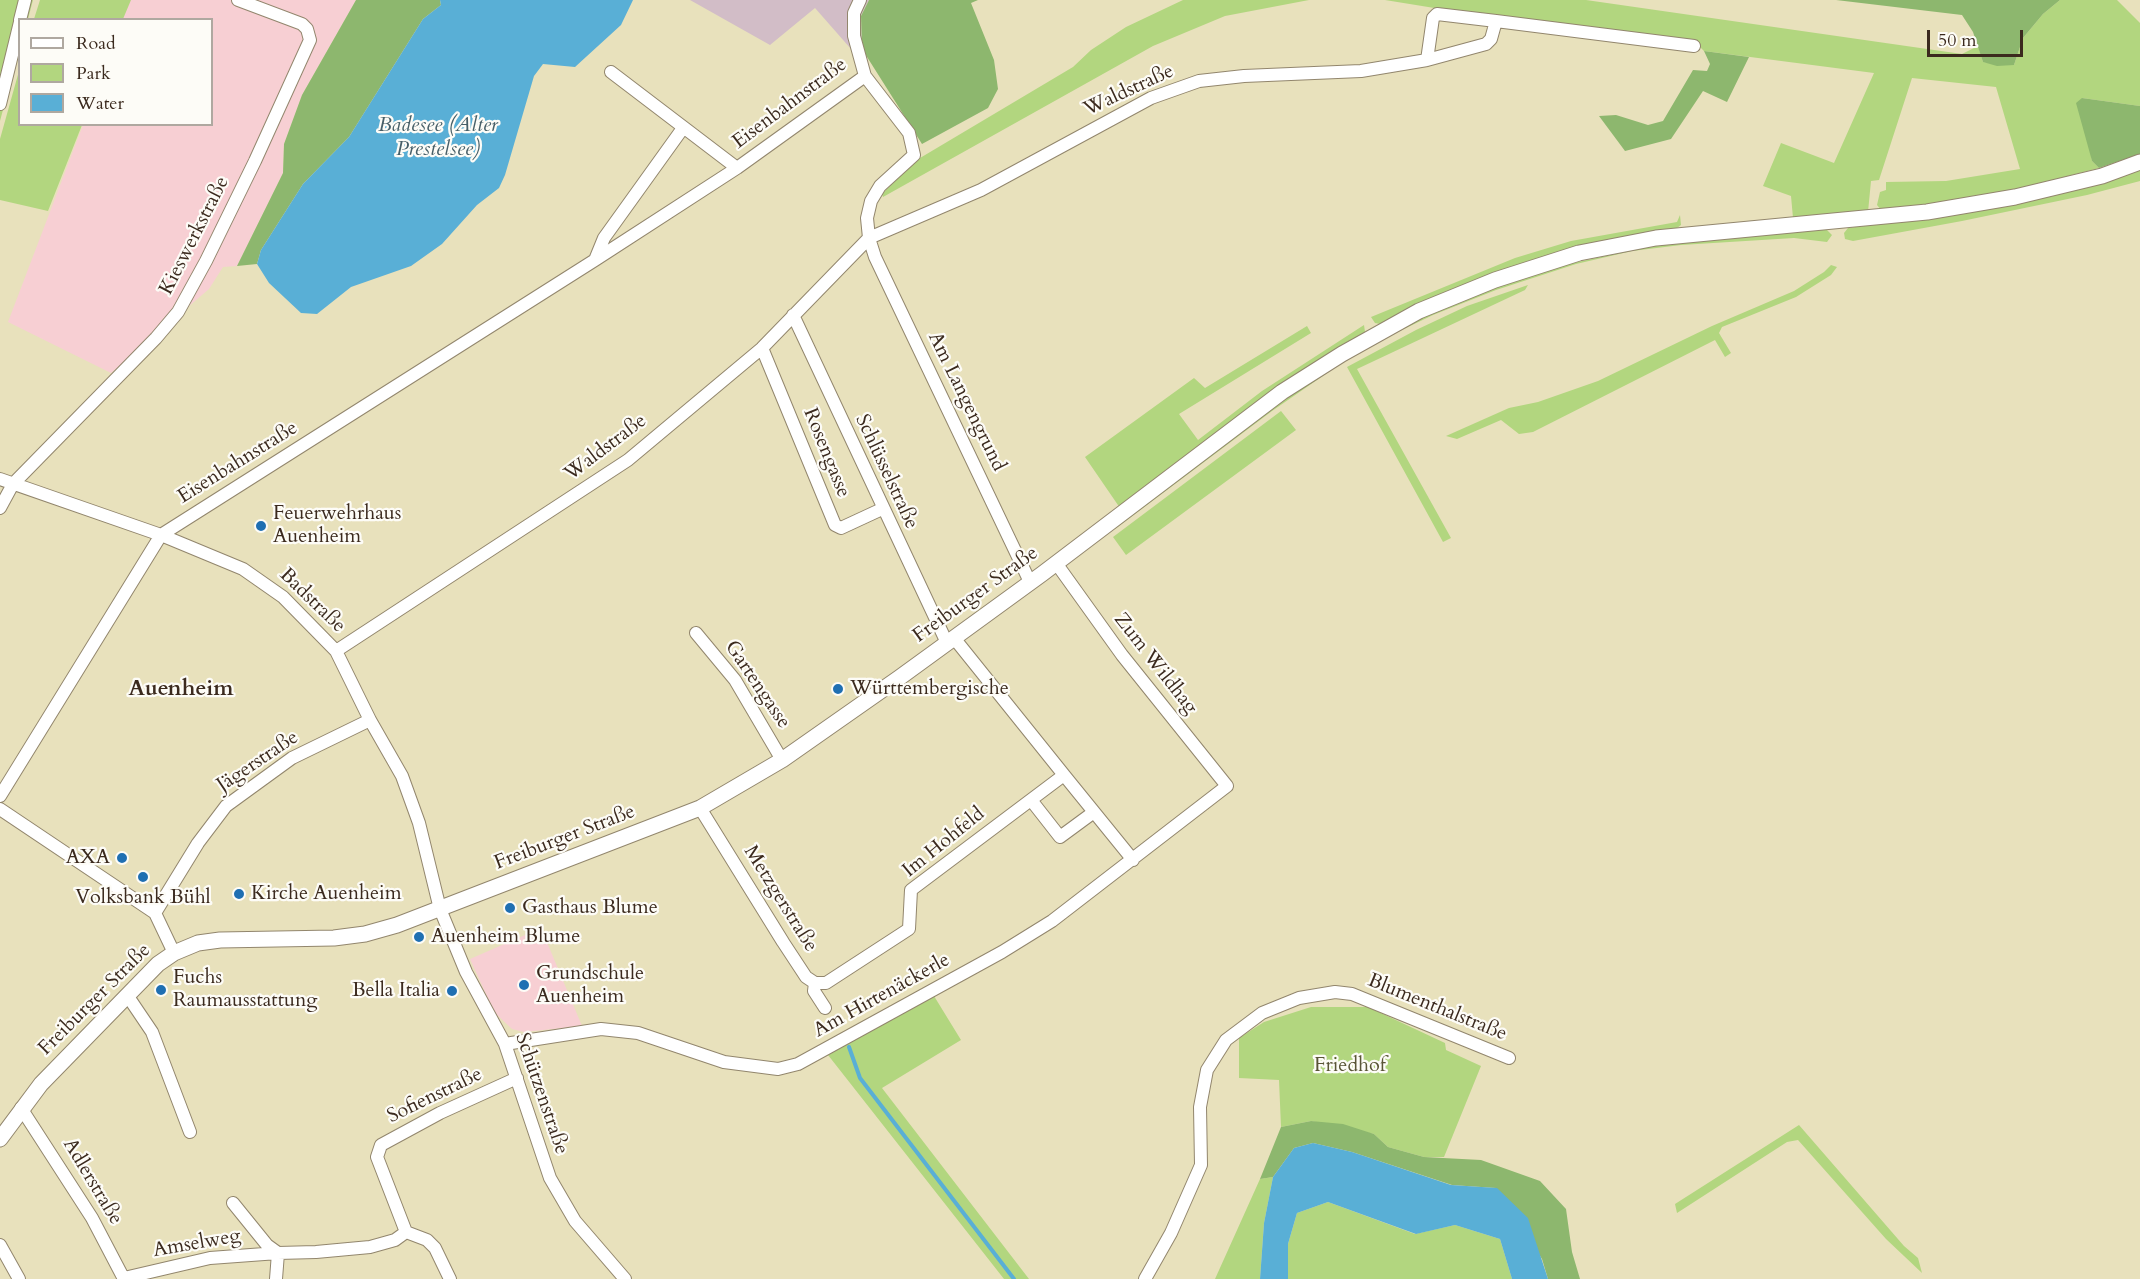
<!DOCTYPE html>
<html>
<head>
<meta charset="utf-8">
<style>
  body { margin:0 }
  #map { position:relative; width:2140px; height:1279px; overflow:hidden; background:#e8e1bc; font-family:Cardo,serif }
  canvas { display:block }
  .legend { position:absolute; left:18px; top:18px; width:195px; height:108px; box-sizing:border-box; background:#fdfcf7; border:2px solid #afa8a0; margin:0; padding:8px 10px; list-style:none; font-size:18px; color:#3b2a1e }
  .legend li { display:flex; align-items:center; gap:12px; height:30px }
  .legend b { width:30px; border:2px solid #afa8a0 }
  .scale { position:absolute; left:1927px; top:30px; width:96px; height:27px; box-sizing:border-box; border:3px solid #3b2a1e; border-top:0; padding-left:8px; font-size:18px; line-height:21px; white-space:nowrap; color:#3b2a1e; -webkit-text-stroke:4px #fdfcf7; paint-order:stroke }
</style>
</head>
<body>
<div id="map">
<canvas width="2140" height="1279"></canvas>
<ul class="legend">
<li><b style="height:8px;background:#fff"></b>Road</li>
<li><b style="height:16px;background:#b2d67f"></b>Park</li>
<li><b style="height:16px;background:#59afd6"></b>Water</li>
</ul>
<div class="scale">50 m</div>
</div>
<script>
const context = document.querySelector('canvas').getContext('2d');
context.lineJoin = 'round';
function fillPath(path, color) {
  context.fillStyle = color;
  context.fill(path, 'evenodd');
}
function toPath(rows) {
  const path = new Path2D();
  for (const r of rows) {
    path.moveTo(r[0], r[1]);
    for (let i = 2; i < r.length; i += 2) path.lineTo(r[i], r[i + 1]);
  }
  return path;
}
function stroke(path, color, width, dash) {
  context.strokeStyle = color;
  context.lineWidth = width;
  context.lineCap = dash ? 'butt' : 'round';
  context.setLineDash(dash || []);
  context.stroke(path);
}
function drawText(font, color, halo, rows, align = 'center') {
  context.font = font + ' Cardo,serif';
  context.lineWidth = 4.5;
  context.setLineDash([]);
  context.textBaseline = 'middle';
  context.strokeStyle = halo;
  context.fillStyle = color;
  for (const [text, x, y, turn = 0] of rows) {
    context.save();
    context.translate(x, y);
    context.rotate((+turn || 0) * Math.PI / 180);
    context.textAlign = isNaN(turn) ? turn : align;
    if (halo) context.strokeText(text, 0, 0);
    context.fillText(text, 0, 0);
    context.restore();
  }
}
fillPath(toPath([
  [130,0,356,0,302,95,284,144,283,173,237,266,223,267,209,289,111,373,8,322,83,125,212,124,212,20,122,19],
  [541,928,582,1026,524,1032,512,1029,494,1012,470,959]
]), '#f7cfd3');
fillPath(toPath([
  [690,0,869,0,861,16,862,49,851,49,815,8,770,45]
]), '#d2bdc7');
fillPath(toPath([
  [0,0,33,0,28,19,20,20,19,50,0,121],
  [40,0,131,0,123,19,34,19],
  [1183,0,1309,0,1225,16,1153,46,883,197,882,194,915,161,1073,67,1091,50,1126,27],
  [1385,0,1586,0,1962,54,1978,46,1983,62,2014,65,2023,38,2043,14,2060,0,2117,0,2140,23,2140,106,2082,98,2092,161,2099,168,2002,193,1882,211,1877,205,1880,192,1886,190,1886,182,1946,181,2020,169,1996,87,1912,78,1879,180,1871,181,1868,212,1793,218,1791,196,1763,186,1781,143,1834,163,1874,73,1704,51,1694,41,1459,12],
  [19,71,20,124,82,125,48,211,0,200,0,139],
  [2140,168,2140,181,2087,195,1962,221,1853,241,1845,239,1844,233,1848,228,1878,224],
  [1680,215,1681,225,1677,228,1512,267,1460,286,1380,324,1375,323,1371,317,1515,258,1571,241,1677,222],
  [1826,229,1832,235,1827,242,1794,238,1681,245,1632,251,1576,264,1496,290,1433,315,1356,352,1433,312,1480,292,1549,268,1673,242],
  [1831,265,1837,267,1831,275,1796,297,1722,327,1719,333,1731,353,1725,357,1715,340,1533,432,1519,434,1501,420,1457,439,1446,436,1509,408,1538,402,1598,381,1712,326,1794,291,1824,272],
  [1528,285,1525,290,1357,369,1451,538,1443,542,1347,367,1416,330,1467,306],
  [1364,325,1365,332,1264,397,1120,508,1085,457,1194,378,1205,388,1307,326,1311,333,1179,414,1198,440,1262,391],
  [1338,363,1330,371,1272,411,1115,529,1116,525,1280,401],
  [1281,411,1296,430,1126,555,1113,537],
  [934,996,961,1040,882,1088,1029,1279,1004,1279,828,1055],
  [1311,1007,1368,1007,1445,1043,1446,1050,1481,1066,1444,1157,1424,1157,1388,1147,1374,1134,1311,1121,1281,1127,1279,1080,1239,1078,1239,1038,1264,1022],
  [1799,1125,1904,1246,1918,1258,1922,1273,1886,1239,1798,1140,1787,1142,1677,1213,1675,1204],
  [1273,1177,1264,1223,1260,1279,1215,1279,1260,1179],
  [1328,1202,1415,1234,1455,1225,1500,1239,1512,1279,1288,1279,1288,1244,1297,1213]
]), '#b2d67f');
fillPath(toPath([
  [356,0,440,0,441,5,423,19,349,137,303,184,261,250,257,264,237,266,283,173,284,144,302,95],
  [869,0,978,0,971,3,994,60,998,89,988,108,922,144,862,49,861,16],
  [1836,0,2060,0,2043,14,2023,38,2014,65,1997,66,1983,62,1973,32,1962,15],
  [1704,51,1749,57,1727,102,1703,91,1671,139,1625,151,1599,116,1616,115,1648,125,1663,121,1693,70,1707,71,1710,64],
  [2082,98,2140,106,2140,154,2099,168,2092,161,2076,103],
  [1311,1121,1343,1124,1374,1134,1388,1147,1424,1157,1481,1160,1540,1181,1566,1209,1572,1252,1580,1279,1548,1279,1542,1259,1496,1188,1452,1185,1352,1152,1313,1143,1294,1148,1273,1177,1260,1179,1281,1127]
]), '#8db76e');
fillPath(toPath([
  [440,0,633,0,621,25,575,67,543,64,534,76,505,175,499,188,477,205,442,244,411,266,351,287,317,314,301,313,269,283,257,264,261,250,303,184,349,137,423,19,441,5],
  [1313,1143,1352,1152,1451,1185,1497,1188,1528,1218,1548,1279,1512,1279,1500,1239,1455,1225,1416,1234,1328,1202,1297,1213,1288,1244,1288,1279,1260,1279,1264,1223,1273,1177,1294,1148]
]), '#59afd6');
stroke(toPath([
  [849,1047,860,1078,1014,1279]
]), '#59afd6', 4);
const minor = toPath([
  [20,20,25,0],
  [1427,60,1433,18,1437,14,1496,21],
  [611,72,737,168],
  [0,104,20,22],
  [595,260,604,238,683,128],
  [793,315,947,643],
  [762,348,835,525,841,528,882,509],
  [0,479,161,535,243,569,283,597,336,651,370,720,402,776,419,823,440,909,466,972,505,1044,550,1178,575,1221,625,1279],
  [0,508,13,484,156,338,178,312,206,261,255,161,310,40,307,29,302,24,238,0],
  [1030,582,875,257,869,238,981,190,1151,98,1199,81,1244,76,1361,71,1427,60,1486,44,1491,39,1496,21,1694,46],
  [696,633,735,680,782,760],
  [336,651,628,460,762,348,869,238,867,218,871,201,880,186,914,155,909,133,865,76],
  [1064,775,1133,860],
  [0,796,161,535,595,260,737,168,865,76,854,36,854,13,860,0],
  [1031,800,1060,837,1094,812],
  [700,808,783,942,806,977,815,983,814,991,825,1008],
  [0,809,155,913,174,953],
  [155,913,198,843,226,806,292,758,370,720],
  [815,983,826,983,909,929,911,890,1064,775,954,638],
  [127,995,152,1032,190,1132],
  [505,1044,601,1029,638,1033,724,1062,778,1069,798,1064,1002,952,1052,921,1227,786,1122,655,1056,563],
  [21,1108,92,1218,124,1279],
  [233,1203,267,1245,278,1253],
  [406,1232,427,1240,435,1248,450,1279],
  [0,1245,19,1279],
  [124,1278,210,1258,278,1253],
  [276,1279,278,1253,316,1252,370,1247,395,1240,406,1232,377,1157,381,1145,440,1113,517,1078],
  [1145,1279,1171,1233,1201,1165,1200,1107,1207,1070,1226,1040,1262,1013,1299,998,1335,992,1352,994,1509,1058]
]);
const tertiary = toPath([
  [0,1139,41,1084,158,964,174,953,198,943,220,940,334,938,365,934,397,925,700,808,782,760,899,678,1042,574,1282,392,1342,354,1419,311,1495,280,1579,253,1656,238,1927,212,2015,197,2102,176,2140,162]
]);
stroke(minor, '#92866d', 14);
stroke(tertiary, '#92866d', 17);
stroke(minor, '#fff', 12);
stroke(tertiary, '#fff', 15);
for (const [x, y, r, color] of [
  [261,526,6,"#1f6fb2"],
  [838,689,6,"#1f6fb2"],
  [122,858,6,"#1f6fb2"],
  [143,877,6,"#1f6fb2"],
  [239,894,6,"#1f6fb2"],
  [510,908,6,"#1f6fb2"],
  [419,937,6,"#1f6fb2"],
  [524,985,6,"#1f6fb2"],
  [161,990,6,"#1f6fb2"],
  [452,991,6,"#1f6fb2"]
]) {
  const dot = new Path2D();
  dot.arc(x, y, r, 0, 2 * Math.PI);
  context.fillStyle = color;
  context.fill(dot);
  stroke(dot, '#fdfcf7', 2);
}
drawText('20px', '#3b2a1e', '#fdfcf7', [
  ["Waldstraße",1129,91,-25],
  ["Eisenbahnstraße",790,104,-37],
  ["Kieswerkstraße",195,236,-63],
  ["Am Langengrund",966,402,64],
  ["Waldstraße",606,448,-37],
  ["Rosengasse",826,453,68],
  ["Eisenbahnstraße",238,463,-32],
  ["Schlüsselstraße",886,472,65],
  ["Freiburger Straße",976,595,-36],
  ["Badstraße",312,601,44],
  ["Zum Wildhag",1155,664,52],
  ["Gartengasse",757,685,56],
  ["Jägerstraße",258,762,-34],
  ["Freiburger Straße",565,838,-21],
  ["Im Hohfeld",944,843,-39],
  ["Metzgerstraße",780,899,58],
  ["Am Hirtenäckerle",882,996,-29],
  ["Freiburger Straße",95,1000,-45],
  ["Blumenthalstraße",1437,1008,22],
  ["Schützenstraße",541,1094,71],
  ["Sofienstraße",435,1096,-26],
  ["Adlerstraße",92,1182,59],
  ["Amselweg",197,1244,-10]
]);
drawText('20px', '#3b2a1e', '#fdfcf7', [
  ["Feuerwehrhaus",273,514],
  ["Auenheim",273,537],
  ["Württembergische",850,689],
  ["AXA",110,858,"right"],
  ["Kirche Auenheim",251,894],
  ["Volksbank Bühl",143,898,"center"],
  ["Gasthaus Blume",522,908],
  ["Auenheim Blume",431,937],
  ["Grundschule",536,974],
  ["Auenheim",536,997],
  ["Fuchs",173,978],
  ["Raumausstattung",173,1001],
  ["Bella Italia",440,991,"right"]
], 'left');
drawText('20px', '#595536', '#fdfcf7', [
  ["Friedhof",1350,1066]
]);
drawText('italic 21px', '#475f68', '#fdfcf7', [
  ["Badesee (Alter",438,126],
  ["Prestelsee)",438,150]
]);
drawText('bold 22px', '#3b2a1e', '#fdfcf7', [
  ["Auenheim",181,690]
]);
</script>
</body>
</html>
